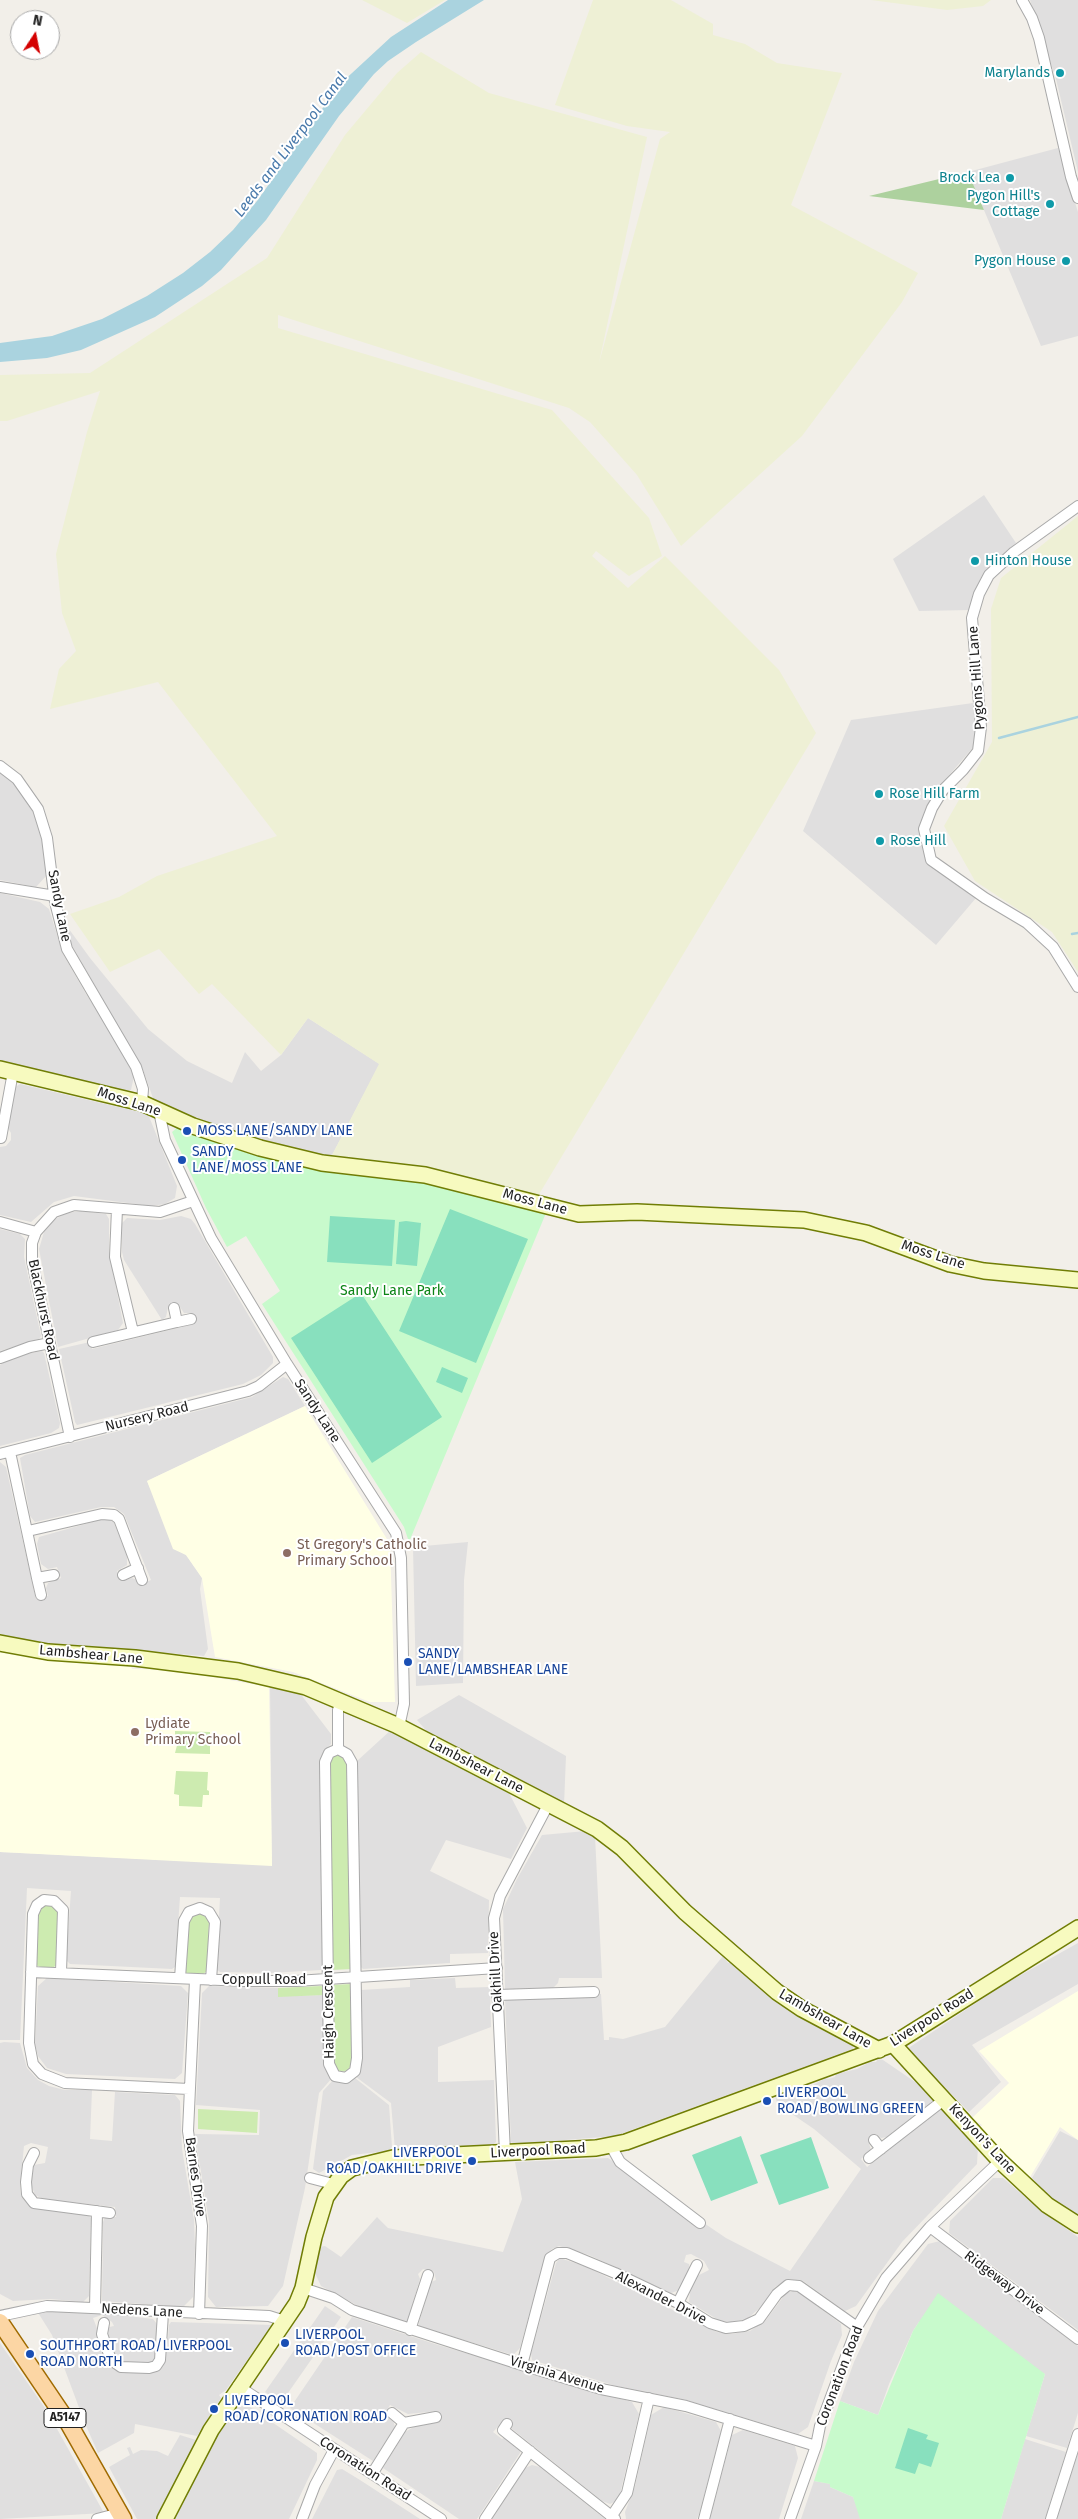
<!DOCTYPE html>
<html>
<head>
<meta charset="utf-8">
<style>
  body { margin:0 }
  #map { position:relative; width:1078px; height:2519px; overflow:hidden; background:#f2efe9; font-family:"Fira Sans",sans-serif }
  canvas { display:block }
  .north { position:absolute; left:10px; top:10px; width:50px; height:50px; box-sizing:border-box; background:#fff; border:1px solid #a7a7a7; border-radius:50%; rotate:11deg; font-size:14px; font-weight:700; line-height:20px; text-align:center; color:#222 }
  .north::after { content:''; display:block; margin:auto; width:18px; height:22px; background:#d40000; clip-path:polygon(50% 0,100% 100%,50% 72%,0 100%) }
</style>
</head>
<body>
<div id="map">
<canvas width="1078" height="2519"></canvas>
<div class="north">N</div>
</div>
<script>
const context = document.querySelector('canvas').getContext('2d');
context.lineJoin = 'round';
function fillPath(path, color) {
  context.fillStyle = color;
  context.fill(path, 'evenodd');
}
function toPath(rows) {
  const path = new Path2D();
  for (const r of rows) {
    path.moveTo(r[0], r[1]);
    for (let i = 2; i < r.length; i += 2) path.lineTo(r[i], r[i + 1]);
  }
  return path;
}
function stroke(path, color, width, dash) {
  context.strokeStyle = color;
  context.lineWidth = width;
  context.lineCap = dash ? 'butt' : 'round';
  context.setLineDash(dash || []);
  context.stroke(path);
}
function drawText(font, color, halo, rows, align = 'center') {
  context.font = font + ' "Fira Sans",sans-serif';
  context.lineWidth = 4;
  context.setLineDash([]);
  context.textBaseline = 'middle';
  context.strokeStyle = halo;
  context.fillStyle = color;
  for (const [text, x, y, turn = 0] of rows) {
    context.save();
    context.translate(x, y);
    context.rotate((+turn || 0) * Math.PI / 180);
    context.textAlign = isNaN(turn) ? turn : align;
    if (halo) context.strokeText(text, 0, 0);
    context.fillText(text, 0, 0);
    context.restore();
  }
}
fillPath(toPath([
  [1030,0,1078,0,1078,172,1056,79],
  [1058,148,1078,212,1078,336,1041,346,968,172],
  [984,495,1016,543,989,567,980,584,971,610,919,611,893,559],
  [973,703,977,733,976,744,951,773,929,805,920,830,926,862,976,898,936,945,803,831,851,720],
  [0,772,18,787,28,801,40,829,47,875,36,887,0,880],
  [0,893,40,902,49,909,63,954,86,994,113,1035,134,1076,131,1090,125,1091,0,1062],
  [66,925,90,958,148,1029,187,1061,232,1083,245,1052,261,1071,281,1055,308,1018,380,1064,330,1159,255,1141,199,1121,154,1101,143,1070,70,942],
  [20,1084,148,1114,177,1186,175,1198,165,1204,151,1206,74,1196,54,1202,31,1222,0,1215,0,1147,6,1146,11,1140,11,1133,8,1128,14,1088],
  [81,1211,106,1214,109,1219,109,1251,123,1323,118,1330,58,1347,39,1249,44,1232,52,1221,66,1213],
  [181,1216,191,1219,195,1224,273,1357,273,1363,261,1375,243,1384,77,1425,75,1422,59,1349,90,1342,92,1349,194,1324,192,1313,184,1313,178,1304,168,1307,166,1317,162,1320,124,1260,122,1252,122,1223,127,1218,160,1220],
  [0,1229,20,1234,25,1239,24,1257,41,1336,39,1339,0,1351],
  [42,1351,44,1353,60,1423,59,1428,51,1433,0,1446,0,1365,15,1356],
  [283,1377,288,1379,305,1406,147,1481,179,1551,186,1555,202,1578,200,1589,208,1649,204,1656,45,1643,0,1635,0,1462,6,1467,36,1599,48,1596,46,1588,48,1583,61,1578,57,1567,48,1569,41,1564,37,1544,39,1537,103,1519,109,1519,114,1523,127,1555,127,1565,117,1571,121,1581,132,1578,137,1580,139,1585,151,1580,124,1514,114,1507,101,1507,35,1522,30,1516,20,1458,25,1455,252,1397],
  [468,1542,464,1580,463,1683,416,1686,413,1547],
  [270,1684,299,1692,331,1734,331,1744,324,1751,321,1761,323,1968,321,1970,269,1973,220,1972,216,1969,220,1898,180,1897,175,1967,172,1969,70,1964,66,1960,71,1891,27,1888,20,2040,0,2040,0,1852,272,1865],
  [459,1695,566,1756,564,1805,431,1736,417,1720],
  [391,1730,508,1791,527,1828,511,1859,446,1840,430,1871,489,1900,488,1953,450,1954,450,1963,363,1969,360,1966,357,1761],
  [586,1831,595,1836,602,1978,559,1978,558,1983,553,1988,505,1989,503,1909,517,1879,542,1835],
  [1078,1943,1078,1984,972,2045,1001,2082,969,2112,907,2049,1003,1985],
  [723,1956,728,1963,731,1963,768,1993,853,2044,853,2049,615,2136,515,2144,511,2142,505,1999,601,1994,604,2040,609,2040,609,2037,623,2039,665,2027],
  [47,1978,181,1986,188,1993,182,2073,175,2079,66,2074,47,2068,38,2056,35,2045,38,1986],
  [455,1978,456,1988,490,1987,491,2027,438,2047,438,2082,494,2080,496,2142,492,2146,395,2150,391,2103,356,2077,361,2067,361,1990,410,1987,410,1980],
  [209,1986,278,1988,278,1996,324,1995,325,2065,332,2078,319,2093,305,2188,283,2286,268,2306,216,2307,208,2297,209,2222,195,2134,259,2135,260,2110,196,2105,202,1993],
  [4,2042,20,2043,27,2068,38,2080,49,2086,65,2090,92,2090,90,2139,112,2141,115,2092,175,2095,180,2101,182,2149,194,2220,195,2247,193,2297,183,2307,102,2301,103,2222,105,2217,116,2217,115,2207,43,2199,35,2195,31,2184,34,2165,45,2163,48,2147,31,2143,24,2146,20,2185,21,2195,25,2201,32,2207,87,2214,91,2218,89,2296,83,2302,51,2299,13,2301,0,2294,0,2043],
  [878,2059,883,2060,924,2088,934,2100,887,2137,881,2138,876,2134,868,2140,871,2150,861,2159,867,2167,943,2106,978,2146,977,2164,902,2242,856,2306,845,2311,803,2281,789,2279,775,2287,762,2306,747,2319,731,2322,720,2321,689,2302,690,2292,697,2276,709,2270,704,2261,691,2254,686,2255,684,2262,689,2264,690,2269,680,2290,671,2293,589,2255,559,2246,552,2249,545,2257,520,2348,513,2355,418,2326,431,2282,436,2280,434,2272,423,2269,418,2274,420,2279,407,2323,366,2310,321,2286,314,2271,320,2247,325,2246,341,2257,377,2217,388,2228,503,2252,522,2199,515,2162,608,2158,726,2238,790,2271,861,2169,814,2129,786,2110,780,2112,775,2096,813,2085,826,2078,828,2079,835,2077,836,2074,857,2069,870,2062,876,2062],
  [355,2078,389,2105,392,2147,388,2151,352,2155,319,2173,313,2169,323,2091,334,2079,350,2080],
  [1060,2131,1078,2140,1078,2216,1053,2202,1032,2178],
  [993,2178,1003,2178,1039,2209,1078,2237,1078,2330,949,2233,950,2221],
  [940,2241,1078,2346,1078,2413,1067,2448,1026,2436,1045,2374,919,2322,913,2331,889,2384,878,2415,840,2401,854,2362,878,2311,928,2244],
  [560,2258,587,2267,717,2332,731,2334,750,2331,766,2320,786,2293,793,2291,800,2293,841,2324,842,2335,831,2361,808,2427,798,2434,686,2400,616,2386,532,2360,531,2353,556,2263],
  [325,2306,341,2317,281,2403,265,2392],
  [39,2309,86,2311,153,2319,157,2324,157,2359,149,2365,129,2365,114,2358,106,2332,109,2327,114,2326,112,2322,102,2315,93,2318,111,2364,153,2371,165,2338,168,2338,169,2325,171,2322,272,2325,226,2390,219,2395,221,2398,197,2436,135,2424,134,2433,98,2453,84,2421,52,2335,37,2311],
  [352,2317,435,2344,632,2402,639,2414,620,2494,616,2501,610,2504,602,2501,511,2428,513,2425,505,2419,493,2432,502,2439,505,2437,520,2449,520,2453,477,2519,459,2519,383,2468,405,2432,417,2425,439,2421,438,2411,408,2414,390,2405,385,2414,393,2420,395,2427,373,2461,290,2408],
  [0,2343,47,2411,104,2513,0,2519],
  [247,2405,317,2453,317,2460,289,2519,174,2519,216,2435,232,2409],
  [664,2407,716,2422,721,2431,700,2511,697,2519,626,2519,625,2512,635,2486,651,2415],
  [743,2430,795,2446,798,2458,779,2519,710,2519,732,2435],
  [180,2435,196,2440,158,2519,137,2519,109,2467,130,2455,127,2448,130,2447,133,2454,141,2450,157,2451,168,2456],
  [1025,2439,1066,2452,1045,2519,1001,2519],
  [1078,2453,1078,2519,1057,2519,1058,2515],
  [532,2465,540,2467,605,2519,492,2519,525,2468],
  [342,2469,360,2480,420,2519,312,2519,337,2470],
  [814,2481,831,2484,830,2487,853,2497,862,2519,801,2519]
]), '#e0dfdf');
fillPath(toPath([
  [305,1406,390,1544,395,1702,370,1702,293,1672,215,1657,202,1578,186,1555,173,1549,147,1481],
  [0,1652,71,1662,131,1666,132,1669,173,1670,269,1687,272,1866,0,1852],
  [1078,1991,1078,2140,1060,2127,1030,2177,979,2129,982,2125,972,2118,1009,2083,979,2051]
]), '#ffffe5');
fillPath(toPath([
  [362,0,445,0,407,23],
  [593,0,671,0,713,24,713,35,745,44,777,63,842,73,791,205,918,273,902,302,802,436,681,546,637,475,590,422,569,408,278,315,278,328,552,410,649,518,662,556,629,576,596,551,592,556,628,588,665,556,779,670,816,733,538,1196,330,1159,379,1064,308,1018,281,1055,212,984,199,994,159,949,110,972,70,914,119,897,157,876,277,836,158,682,50,709,59,669,76,651,62,613,56,554,87,432,100,391,7,421,0,421,0,375,90,373,267,258,345,135,397,73,421,52,489,93,647,137,599,363,660,139,670,132,627,126,555,105],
  [871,0,991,0,983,6,947,10],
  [1078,516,1078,972,1052,932,975,881,944,826,992,742,991,609,1001,578]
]), '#eef0d5');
fillPath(toPath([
  [175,1731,210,1732,210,1754,175,1753,179,1738,175,1738],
  [339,1754,347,1760,349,1774,352,1969,331,1970,328,1775,330,1761,333,1756],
  [176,1771,208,1772,207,1790,209,1791,209,1795,203,1795,202,1807,179,1806,179,1795,174,1794],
  [51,1905,59,1913,57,1965,52,1968,40,1967,36,1965,38,1911,43,1906],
  [198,1912,205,1914,209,1922,207,1971,202,1975,188,1974,185,1972,187,1920],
  [351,1984,352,2059,349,2070,341,2072,336,2069,334,2060,331,1985],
  [321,1986,324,1987,324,1995,278,1997,278,1988],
  [198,2109,258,2112,257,2133,198,2129]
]), '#cdebb0');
fillPath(toPath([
  [968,172,984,210,869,196]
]), '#add19e');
fillPath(toPath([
  [178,1127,248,1153,322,1170,429,1182,546,1213,409,1542,404,1527,262,1304,280,1291,246,1236,227,1247,206,1208,172,1132],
  [938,2293,1045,2374,1001,2519,860,2519,853,2497,830,2487,830,2484,814,2481,840,2401,878,2415,913,2331]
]), '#c8facc');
fillPath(toPath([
  [450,1209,528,1239,476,1363,399,1331],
  [330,1216,395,1220,392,1266,327,1262],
  [406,1221,421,1223,417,1266,396,1264,399,1222],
  [361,1293,442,1417,372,1463,291,1338],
  [442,1367,468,1378,462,1393,436,1382],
  [741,2136,758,2183,711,2201,692,2155],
  [811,2137,829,2188,779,2205,760,2155],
  [908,2428,928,2435,926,2439,939,2443,931,2467,919,2463,915,2474,895,2468]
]), '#88e0be');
fillPath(toPath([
  [448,0,484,0,416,42,388,61,374,74,339,116,266,220,221,270,202,286,155,317,81,350,47,358,0,362,0,343,52,336,102,319,147,296,183,273,210,252,233,230,257,201,339,85,391,37]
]), '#aad3df');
stroke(toPath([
  [999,738,1078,717],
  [1072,934,1078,933]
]), '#aad3df', 2.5);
const street = toPath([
  [1022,0,1032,18,1039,38,1071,177,1078,198],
  [1078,506,1014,552,989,575,979,594,972,618,981,727,978,751,963,770,943,790,932,808,924,829,931,860,985,898,1027,923,1053,947,1078,987],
  [0,766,17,779,38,809,47,838,55,902,67,949,136,1067,143,1089,142,1103],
  [0,887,55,896],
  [159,1111,165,1140,211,1238,287,1364,396,1533,401,1558,404,1704,399,1727],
  [1,1138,13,1072],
  [117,1209,115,1257,133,1332],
  [0,1222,36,1232],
  [174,1308,177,1322,191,1319],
  [93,1342,177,1322],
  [0,1358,30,1347,50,1343],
  [70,1437,32,1261,32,1243,36,1232,54,1212,74,1205,160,1212,193,1201],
  [10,1452,37,1578],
  [0,1454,248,1391,259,1386,287,1364],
  [28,1531,102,1514,114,1515,119,1519,142,1580],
  [123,1575,138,1568],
  [41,1595,37,1578,54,1575],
  [338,1749,347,1754,352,1763,357,2058,355,2071,346,2078,335,2076,329,2064,325,1762,329,1753,338,1749],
  [338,1749,338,1710,341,1702],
  [31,1972,245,1981,296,1981,497,1968],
  [61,1972,63,1910,54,1901,44,1900,37,1905,33,1914,29,2043,33,2064,42,2074,65,2083,189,2089],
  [180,1978,184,1921,189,1912,200,1908,209,1912,215,1922,211,1980],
  [195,1980,188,2131,202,2226,199,2314],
  [497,1995,594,1992],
  [874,2140,881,2149],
  [611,2146,620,2162,700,2223],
  [34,2153,28,2165,26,2182,27,2194,34,2203,110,2213],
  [505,2153,494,1918,500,1896,549,1803],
  [869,2158,945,2099],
  [310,2178,333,2184],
  [930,2227,1078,2339],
  [303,2288,333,2298,352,2310,522,2365,601,2389,686,2406,816,2446],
  [678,2303,697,2265],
  [95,2308,97,2211],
  [0,2316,47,2306,269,2316,285,2321],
  [104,2323,102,2334,111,2360,121,2367,149,2368,156,2366,160,2360,163,2313],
  [410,2330,428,2275],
  [522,2365,550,2258,558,2253,567,2253,615,2273,678,2303,710,2323,726,2328,744,2326,759,2319,777,2294,788,2285,799,2286,857,2327],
  [238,2386,441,2519],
  [392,2413,404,2423],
  [507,2424,503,2430,615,2519],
  [372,2474,404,2423,436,2417],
  [611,2517,627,2493,649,2398],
  [97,2519,120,2513],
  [302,2519,315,2485,334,2450],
  [485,2519,530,2451],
  [704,2519,730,2419],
  [790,2519,816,2446,820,2426,857,2327,886,2278,930,2227,1000,2161],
  [1051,2519,1078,2434]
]);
const secondary = toPath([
  [0,1069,142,1103,193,1126,260,1148,322,1163,425,1175,579,1214,637,1212,804,1220,866,1233,950,1264,984,1271,1078,1280],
  [0,1643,48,1652,135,1658,238,1671,306,1687,396,1725,597,1829,622,1848,685,1912,777,1992,802,2009,879,2050],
  [893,2044,1000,2161,1047,2205,1078,2225],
  [165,2519,211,2430,297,2303,303,2288,314,2237,326,2197,341,2176,352,2168,393,2158,596,2148,626,2142,893,2044,1078,1928]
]);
const primary = toPath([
  [0,2322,69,2424,123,2519]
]);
stroke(street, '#a9a9a9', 12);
stroke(secondary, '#707d05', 18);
stroke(primary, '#a06b00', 19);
stroke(street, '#fff', 10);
stroke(secondary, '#f7fabf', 15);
stroke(primary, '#fcd6a4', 16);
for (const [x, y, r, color] of [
  [1060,73,5,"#0f9aa8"],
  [1010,178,5,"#0f9aa8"],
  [1050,204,5,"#0f9aa8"],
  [1066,261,5,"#0f9aa8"],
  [975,561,5,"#0f9aa8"],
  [879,794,5,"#0f9aa8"],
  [880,841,5,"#0f9aa8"],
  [187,1131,5,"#1a4fb4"],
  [182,1160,5,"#1a4fb4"],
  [287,1553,5,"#8d6e63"],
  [408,1662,5,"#1a4fb4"],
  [135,1732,5,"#8d6e63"],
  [767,2101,5,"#1a4fb4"],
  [472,2161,5,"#1a4fb4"],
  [285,2343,5,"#1a4fb4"],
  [30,2354,5,"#1a4fb4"],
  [214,2409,5,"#1a4fb4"]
]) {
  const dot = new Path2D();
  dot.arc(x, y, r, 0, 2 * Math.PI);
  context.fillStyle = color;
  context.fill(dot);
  stroke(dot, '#fff', 2);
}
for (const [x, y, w] of [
  [65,2418,42]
]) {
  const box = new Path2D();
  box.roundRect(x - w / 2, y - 9.5, w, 19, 4);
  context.fillStyle = '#fff';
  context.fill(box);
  stroke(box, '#222', 1);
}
drawText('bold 12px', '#222', null, [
  ["A5147",65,2418]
]);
drawText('14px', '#0d838f', '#fff', [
  ["Marylands",1050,73],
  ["Brock Lea",1000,178],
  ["Pygon Hill's",1040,196],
  ["Cottage",1040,212],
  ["Pygon House",1056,261],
  ["Hinton House",985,561,"left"],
  ["Rose Hill Farm",889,794,"left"],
  ["Rose Hill",890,841,"left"]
], 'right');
drawText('14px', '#222', '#fff', [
  ["Pygons Hill Lane",977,678,-94],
  ["Sandy Lane",59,906,79],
  ["Moss Lane",129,1102,18],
  ["Moss Lane",535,1202,15],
  ["Moss Lane",933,1255,18],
  ["Blackhurst Road",43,1310,78],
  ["Sandy Lane",317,1411,57],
  ["Nursery Road",147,1417,-14],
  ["Lambshear Lane",91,1655,5],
  ["Lambshear Lane",476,1766,27],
  ["Oakhill Drive",496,1972,-93],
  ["Coppull Road",264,1980],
  ["Haigh Crescent",329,2012,-91],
  ["Liverpool Road",932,2018,-32],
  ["Lambshear Lane",825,2019,30],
  ["Kenyon's Lane",982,2139,47],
  ["Liverpool Road",538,2151,-3],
  ["Barnes Drive",195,2177,82],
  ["Ridgeway Drive",1004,2283,37],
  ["Alexander Drive",661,2298,27],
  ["Nedens Lane",142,2311,3],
  ["Virginia Avenue",557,2375,17],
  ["Coronation Road",840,2376,-69],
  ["Coronation Road",365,2469,33]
]);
drawText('14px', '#164399', '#fff', [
  ["MOSS LANE/SANDY LANE",197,1131],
  ["SANDY",192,1152],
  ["LANE/MOSS LANE",192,1168],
  ["SANDY",418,1654],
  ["LANE/LAMBSHEAR LANE",418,1670],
  ["LIVERPOOL",777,2093],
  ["ROAD/BOWLING GREEN",777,2109],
  ["LIVERPOOL",462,2153,"right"],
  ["ROAD/OAKHILL DRIVE",462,2169,"right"],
  ["LIVERPOOL",295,2335],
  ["ROAD/POST OFFICE",295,2351],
  ["SOUTHPORT ROAD/LIVERPOOL",40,2346],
  ["ROAD NORTH",40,2362],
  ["LIVERPOOL",224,2401],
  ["ROAD/CORONATION ROAD",224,2417]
], 'left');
drawText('14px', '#0c8416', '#fff', [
  ["Sandy Lane Park",392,1291]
]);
drawText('14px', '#785e54', '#fff', [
  ["St Gregory's Catholic",297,1545],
  ["Primary School",297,1561],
  ["Lydiate",145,1724],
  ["Primary School",145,1740]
], 'left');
drawText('italic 15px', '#4a7aab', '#fff', [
  ["Leeds and Liverpool Canal",291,145,-53]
]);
</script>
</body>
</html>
